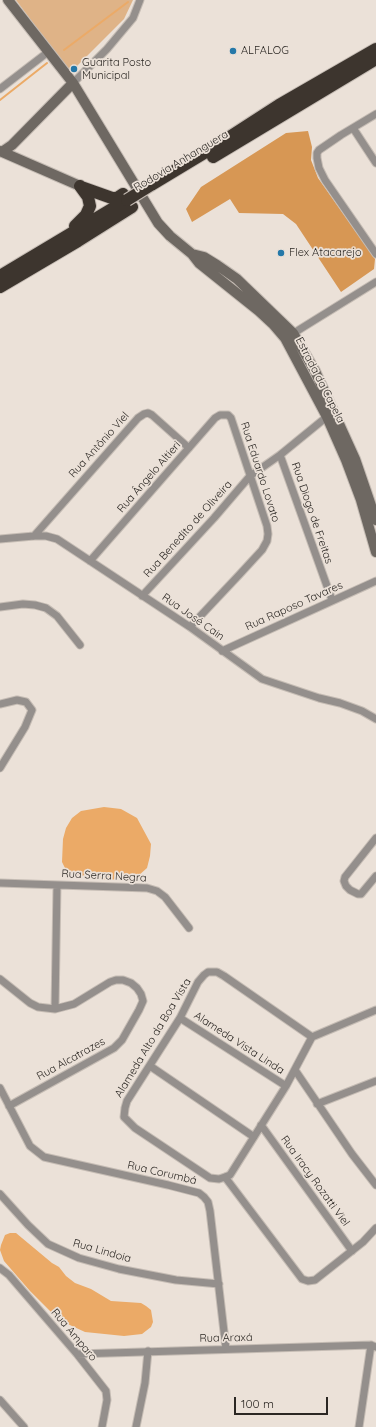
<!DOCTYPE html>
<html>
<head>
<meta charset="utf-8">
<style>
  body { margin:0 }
  #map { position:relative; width:376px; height:1427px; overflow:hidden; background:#ebe1d8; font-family:Quicksand,sans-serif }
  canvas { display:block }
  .scale { position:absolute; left:234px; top:1397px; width:94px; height:18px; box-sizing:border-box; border:2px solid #2b2723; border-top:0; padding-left:5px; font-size:12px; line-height:14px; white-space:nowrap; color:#2b2723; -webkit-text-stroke:3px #ebe1d8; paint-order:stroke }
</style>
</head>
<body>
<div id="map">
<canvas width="376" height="1427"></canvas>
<div class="scale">100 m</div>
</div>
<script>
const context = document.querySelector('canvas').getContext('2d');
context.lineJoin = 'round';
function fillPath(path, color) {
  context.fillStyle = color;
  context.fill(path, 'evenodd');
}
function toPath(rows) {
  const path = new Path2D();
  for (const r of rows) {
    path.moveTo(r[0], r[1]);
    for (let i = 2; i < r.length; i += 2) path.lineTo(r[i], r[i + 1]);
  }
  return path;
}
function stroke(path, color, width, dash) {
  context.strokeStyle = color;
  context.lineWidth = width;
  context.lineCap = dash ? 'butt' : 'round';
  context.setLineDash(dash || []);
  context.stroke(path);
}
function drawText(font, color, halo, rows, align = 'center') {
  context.font = font + ' Quicksand,sans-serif';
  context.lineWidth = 3.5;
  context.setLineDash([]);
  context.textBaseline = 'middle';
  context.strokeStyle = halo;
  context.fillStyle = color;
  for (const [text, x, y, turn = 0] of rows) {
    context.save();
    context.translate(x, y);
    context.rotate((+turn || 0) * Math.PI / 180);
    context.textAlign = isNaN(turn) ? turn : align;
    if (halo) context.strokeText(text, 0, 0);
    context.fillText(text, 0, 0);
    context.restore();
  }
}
fillPath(toPath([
  [16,0,133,0,124,19,70,73]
]), '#dfb387');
fillPath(toPath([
  [308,131,312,147,311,160,318,178,375,259,374,269,341,292,296,224,283,214,239,213,230,199,192,222,186,209,201,187,286,133]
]), '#d79754');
fillPath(toPath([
  [104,807,121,809,137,818,151,844,150,856,147,868,138,876,119,879,107,880,90,876,72,875,67,872,62,862,63,839,66,828,72,818,81,811],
  [10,1233,16,1233,52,1263,59,1267,66,1276,75,1283,91,1289,111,1301,141,1303,146,1306,151,1310,153,1322,151,1327,142,1334,124,1336,85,1332,59,1320,30,1291,4,1261,0,1250,1,1245,5,1235]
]), '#ebaa67');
stroke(toPath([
  [64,50,128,2],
  [0,100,47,63]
]), '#ebaa67', 2);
const street = toPath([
  [73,83,107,49,133,18,140,0],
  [0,89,48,52],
  [376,114,341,135,319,150,317,153,317,158,319,168,325,180,376,254],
  [353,128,376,163],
  [289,336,376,282],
  [280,455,332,600],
  [34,536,138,418,144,414,148,413,152,415,189,448],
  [0,539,34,536,46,536,57,539,190,627,262,679,319,698,340,703,362,711,376,719],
  [90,561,215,418,220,415,228,415,231,418,267,526,268,534,267,541,262,550,239,575,190,627],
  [142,596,214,518,250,476,280,455,329,415],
  [0,607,23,604,35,605,46,608,57,616,80,645],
  [222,651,376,581],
  [0,704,17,700,26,702,32,710,25,727,0,768],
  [376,838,345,877,344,881,346,886,350,890,358,894,361,894,376,876],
  [0,883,147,888,157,891,165,897,189,928],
  [0,979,30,1003,38,1007,55,1009,74,1004,110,982,116,980,123,980,131,983,137,988,141,994,143,1001,139,1010,122,1040,114,1048,9,1106],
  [55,1009,57,885],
  [180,1018,286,1086],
  [312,1037,224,976,217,972,208,972,204,975,198,982,180,1018,127,1101,125,1108,124,1117,135,1128,210,1178,219,1179,225,1177,230,1175,286,1086,312,1037,376,1010],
  [150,1066,254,1137],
  [295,1070,352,1154,376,1185],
  [0,1088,30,1146,44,1157,168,1185,199,1193,204,1197,208,1202,210,1211,226,1349],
  [317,1104,376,1081],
  [261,1125,352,1251],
  [225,1177,302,1279,308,1281,315,1280,363,1242,376,1228],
  [0,1194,28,1225,48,1244,79,1258,119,1269,176,1280,219,1284],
  [0,1268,9,1275,77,1354,106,1391,107,1400,102,1427],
  [77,1354,371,1345,376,1347],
  [0,1400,24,1427],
  [136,1427,145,1383,148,1351],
  [359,1427,371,1345]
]);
const secondary = toPath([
  [8,0,73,83,158,223,170,236,192,254,199,263,259,311,273,324,285,338,327,417,346,460,361,500,376,552],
  [0,151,80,186],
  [2,152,12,145,73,83],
  [192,254,204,257,217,265,237,279,293,333,315,371,355,459,376,520]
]);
const highway = toPath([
  [213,157,376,59],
  [151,185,214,147,279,105,376,49],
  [81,187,112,198,117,198,123,194],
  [75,226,86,215,90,206,88,197,80,186],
  [0,276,127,200],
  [0,287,78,241,132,207]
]);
stroke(street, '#c5bcb4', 9);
stroke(secondary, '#c5bcb4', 12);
stroke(highway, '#c5bcb4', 14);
stroke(street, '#948f8c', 7);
stroke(secondary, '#6e6862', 10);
stroke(highway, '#3d352e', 12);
const highwayBridge = toPath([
  [127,200,151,185]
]);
stroke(highwayBridge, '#c5bcb4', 14, []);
stroke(highwayBridge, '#3d352e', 12);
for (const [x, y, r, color] of [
  [233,51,4,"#2578a8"],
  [74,69,4,"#2578a8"],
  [281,253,4,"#2578a8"]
]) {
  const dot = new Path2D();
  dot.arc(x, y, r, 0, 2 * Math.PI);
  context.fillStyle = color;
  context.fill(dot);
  stroke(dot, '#ebe1d8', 1.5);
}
drawText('11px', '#2b2723', '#ebe1d8', [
  ["ALFALOG",241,51],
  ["Guarita Posto",82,63],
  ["Municipal",82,76],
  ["Flex Atacarejo",289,253]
], 'left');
drawText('11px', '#2b2723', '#ebe1d8', [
  ["Rodovia Anhanguera",181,161,-31],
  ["Estrada da Capela",320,380,63],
  ["Rua Antônio Viel",99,445,-48],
  ["Rua Eduardo Lovato",260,472,72],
  ["Rua Ângelo Altieri",149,477,-49],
  ["Rua Diogo de Freitas",312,513,71],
  ["Rua Benedito de Oliveira",188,529,-48],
  ["Rua Raposo Tavares",294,606,-24],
  ["Rua José Cain",193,617,35],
  ["Rua Serra Negra",104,876,3],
  ["Alameda Alto da Boa Vista",153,1038,-59],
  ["Alameda Vista Linda",239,1043,33],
  ["Rua Alcatrazes",71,1059,-29],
  ["Rua Corumbá",162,1173,13],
  ["Rua Iracy Rozatti Viel",315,1181,54],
  ["Rua Lindoia",102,1251,16],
  ["Rua Amparo",74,1335,50],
  ["Rua Araxá",226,1338,-1]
]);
</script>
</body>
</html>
